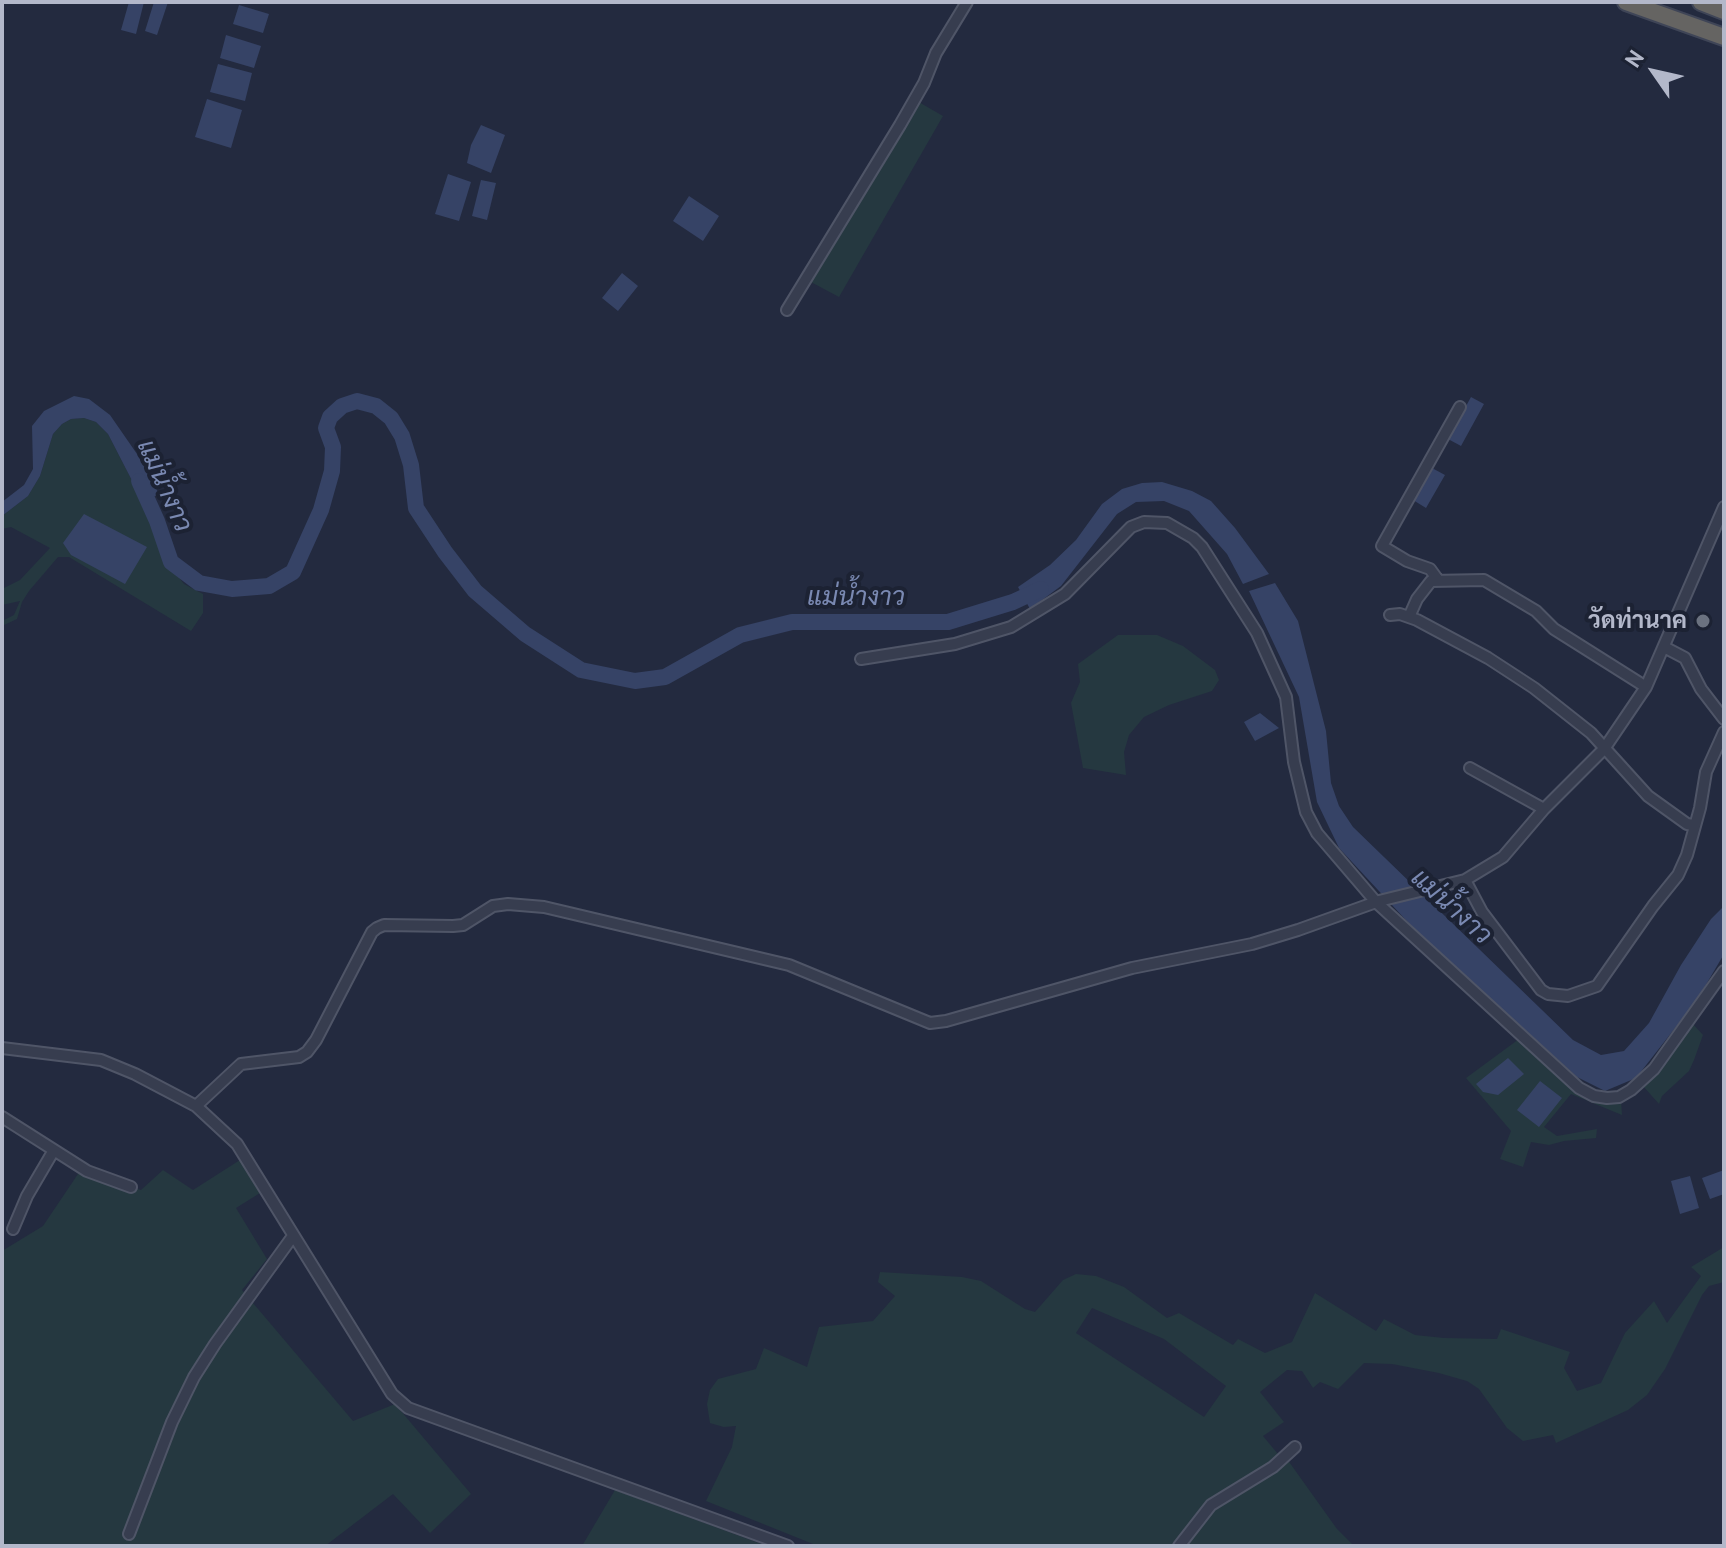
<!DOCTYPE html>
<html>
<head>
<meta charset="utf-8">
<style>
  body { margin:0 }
  #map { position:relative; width:1726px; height:1548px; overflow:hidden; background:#232a3f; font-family:"PT Sans",sans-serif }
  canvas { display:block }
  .frame { position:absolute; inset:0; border:4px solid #b3b8ca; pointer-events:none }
  .north { position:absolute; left:1614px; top:32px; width:80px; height:80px; -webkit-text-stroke:6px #1c2233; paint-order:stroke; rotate:304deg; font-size:22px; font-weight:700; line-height:32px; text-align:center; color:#b3b8ca }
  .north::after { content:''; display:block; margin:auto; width:28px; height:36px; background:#b3b8ca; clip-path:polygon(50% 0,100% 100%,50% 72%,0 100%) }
</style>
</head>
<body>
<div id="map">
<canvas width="1726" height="1548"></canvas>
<div class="frame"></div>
<div class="north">N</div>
</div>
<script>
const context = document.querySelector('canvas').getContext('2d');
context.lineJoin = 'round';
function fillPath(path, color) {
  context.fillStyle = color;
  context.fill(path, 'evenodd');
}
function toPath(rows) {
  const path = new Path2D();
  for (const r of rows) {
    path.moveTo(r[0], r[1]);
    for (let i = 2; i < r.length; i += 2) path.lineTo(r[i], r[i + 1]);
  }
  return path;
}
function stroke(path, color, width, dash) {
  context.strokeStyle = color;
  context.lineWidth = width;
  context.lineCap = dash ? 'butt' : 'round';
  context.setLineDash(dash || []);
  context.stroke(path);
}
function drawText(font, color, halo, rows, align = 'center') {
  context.font = font + ' "PT Sans",Sarabun,sans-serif';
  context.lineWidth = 8;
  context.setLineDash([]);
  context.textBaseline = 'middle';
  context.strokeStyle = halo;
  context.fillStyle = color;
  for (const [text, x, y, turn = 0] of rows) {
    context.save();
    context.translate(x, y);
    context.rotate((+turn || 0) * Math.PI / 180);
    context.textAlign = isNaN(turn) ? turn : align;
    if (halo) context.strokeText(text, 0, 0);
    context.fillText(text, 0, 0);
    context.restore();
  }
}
fillPath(toPath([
  [917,101,943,116,839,297,809,281],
  [84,418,96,422,108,434,143,502,167,562,184,584,203,594,203,613,191,631,69,557,58,557,29,591,22,602,17,619,2,626,2,621,14,615,20,601,2,605,2,589,20,580,50,548,11,527,2,529,2,516,28,496,40,476,53,434,62,424,71,419],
  [1118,635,1157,635,1183,646,1215,670,1219,680,1212,691,1169,705,1144,717,1129,735,1124,752,1126,775,1083,768,1071,703,1080,682,1078,664],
  [1692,1023,1703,1035,1694,1060,1689,1071,1662,1096,1659,1104,1643,1086],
  [1519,1039,1572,1088,1621,1100,1622,1115,1571,1094,1544,1127,1557,1136,1597,1129,1596,1138,1564,1141,1549,1145,1531,1142,1523,1167,1500,1159,1511,1131,1466,1078],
  [240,1160,260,1193,236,1208,267,1259,242,1290,353,1421,395,1404,471,1494,430,1533,393,1494,325,1546,2,1546,2,1251,43,1226,80,1171,141,1190,163,1170,193,1190],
  [1724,1247,1724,1282,1709,1286,1702,1295,1665,1369,1647,1395,1628,1410,1556,1443,1553,1435,1523,1441,1507,1428,1479,1389,1467,1381,1439,1373,1392,1364,1364,1363,1338,1389,1320,1382,1313,1388,1302,1371,1287,1370,1260,1392,1284,1422,1263,1436,1278,1454,1282,1452,1337,1529,1354,1546,818,1546,706,1501,732,1447,736,1426,724,1427,710,1423,707,1404,710,1390,718,1379,756,1369,764,1348,807,1367,819,1327,873,1321,895,1296,878,1282,880,1272,962,1277,981,1281,1025,1309,1035,1312,1063,1280,1076,1274,1096,1276,1124,1287,1167,1318,1179,1313,1233,1345,1238,1339,1265,1353,1292,1342,1315,1293,1376,1331,1384,1319,1415,1335,1444,1338,1497,1339,1501,1329,1570,1352,1564,1368,1577,1391,1601,1383,1625,1333,1654,1301,1667,1323,1701,1276,1691,1267],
  [1092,1308,1164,1339,1226,1386,1204,1417,1076,1333],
  [615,1490,767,1546,582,1546]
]), '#253840');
fillPath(toPath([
  [129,2,144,2,136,34,121,30],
  [154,2,168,2,157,35,145,31],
  [239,5,269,14,263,33,233,24],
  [226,35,261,46,254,68,220,58],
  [218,64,252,73,245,101,210,92],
  [207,99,242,110,231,148,195,137],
  [481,125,505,135,491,173,467,163,471,145],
  [448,174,471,182,459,221,435,214],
  [481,180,496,183,487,220,472,216],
  [689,196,719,216,703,241,673,221],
  [622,273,638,286,618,311,602,298],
  [74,396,89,399,110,415,137,454,159,494,143,502,108,434,96,422,84,418,71,419,62,424,53,434,40,476,28,496,2,516,2,502,24,485,33,469,32,426,44,411],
  [1471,397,1484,404,1461,446,1448,439],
  [1432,468,1445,475,1426,508,1413,500],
  [1162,482,1192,491,1211,501,1235,528,1269,574,1243,584,1227,554,1189,511,1164,501,1136,502,1117,514,1061,586,1030,609,1018,587,1050,565,1076,540,1102,504,1122,489,1142,483],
  [84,514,147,547,125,584,71,555,63,543],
  [1275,583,1298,621,1326,731,1331,783,1339,806,1353,827,1573,1040,1601,1055,1624,1051,1649,1023,1681,965,1711,919,1724,906,1724,954,1697,1000,1636,1078,1605,1091,1577,1077,1417,932,1339,848,1317,802,1299,697,1249,591],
  [1260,713,1279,728,1255,741,1244,722],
  [1508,1058,1524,1074,1498,1095,1483,1092,1476,1084],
  [1540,1081,1562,1098,1539,1127,1517,1110],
  [1724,1170,1724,1194,1710,1199,1702,1178],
  [1690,1176,1699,1208,1680,1214,1671,1181]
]), '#364366');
stroke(toPath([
  [139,481,157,521,171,562,199,583,232,589,269,586,293,572,321,510,332,471,333,447,326,428,330,417,342,406,357,401,376,406,391,418,402,436,411,465,416,508,445,552,475,591,525,634,581,670,635,681,665,677,740,635,792,622,948,622,1013,602,1041,589]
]), '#364366', 16);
const minor = toPath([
  [787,310,900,125,924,83,936,53,967,2],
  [1438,580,1430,569,1407,561,1382,546,1460,407],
  [1390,615,1400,614,1417,620,1488,658,1534,688,1591,733,1648,796,1687,824,1693,825],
  [1409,617,1417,599,1431,581,1484,580,1536,611,1554,629,1646,687],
  [1664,647,1685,658,1701,689,1724,719],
  [861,659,955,644,1011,627,1065,594,1131,527,1144,522,1167,523,1193,538,1202,547,1257,633,1286,697,1294,762,1306,812,1317,833,1376,902,1579,1088,1594,1096,1607,1098,1619,1097,1631,1090,1654,1069,1724,971],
  [1470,768,1544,809],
  [1465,880,1482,912,1541,990,1548,994,1568,996,1597,986,1653,906,1678,875,1687,855,1700,808,1706,772,1724,732],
  [2,1048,101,1060,135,1074,196,1106,237,1144,392,1394,408,1408,788,1546],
  [196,1106,241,1064,299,1057,307,1052,316,1040,372,932,377,928,384,925,453,926,463,925,493,906,508,904,544,907,789,965,930,1023,946,1021,1132,968,1252,944,1298,930,1379,901,1465,880,1503,857,1544,809,1604,749,1646,687,1724,507],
  [2,1117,87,1171,131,1187],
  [13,1229,27,1196,54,1150],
  [129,1534,172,1422,194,1377,215,1344,293,1236],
  [1179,1546,1211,1505,1273,1467,1295,1447]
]);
const trunk = toPath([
  [1626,2,1724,37],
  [1701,2,1724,11]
]);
stroke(minor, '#4f5567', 14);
stroke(trunk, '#3f4557', 20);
stroke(minor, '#373d4f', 10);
stroke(trunk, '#656462', 16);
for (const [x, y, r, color] of [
  [1703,621,8,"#6b7280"]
]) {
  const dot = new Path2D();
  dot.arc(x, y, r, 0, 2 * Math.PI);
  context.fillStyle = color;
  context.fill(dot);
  stroke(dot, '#1c2233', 3);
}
drawText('bold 24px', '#b3b8ca', '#1c2233', [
  ["วัดท่านาค",1687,621]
], 'right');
drawText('italic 26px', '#7a89b2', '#1c2233', [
  ["แม่น้ำงาว",164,486,66],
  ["แม่น้ำงาว",856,598],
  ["แม่น้ำงาว",1451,907,42]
]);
</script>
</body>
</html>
